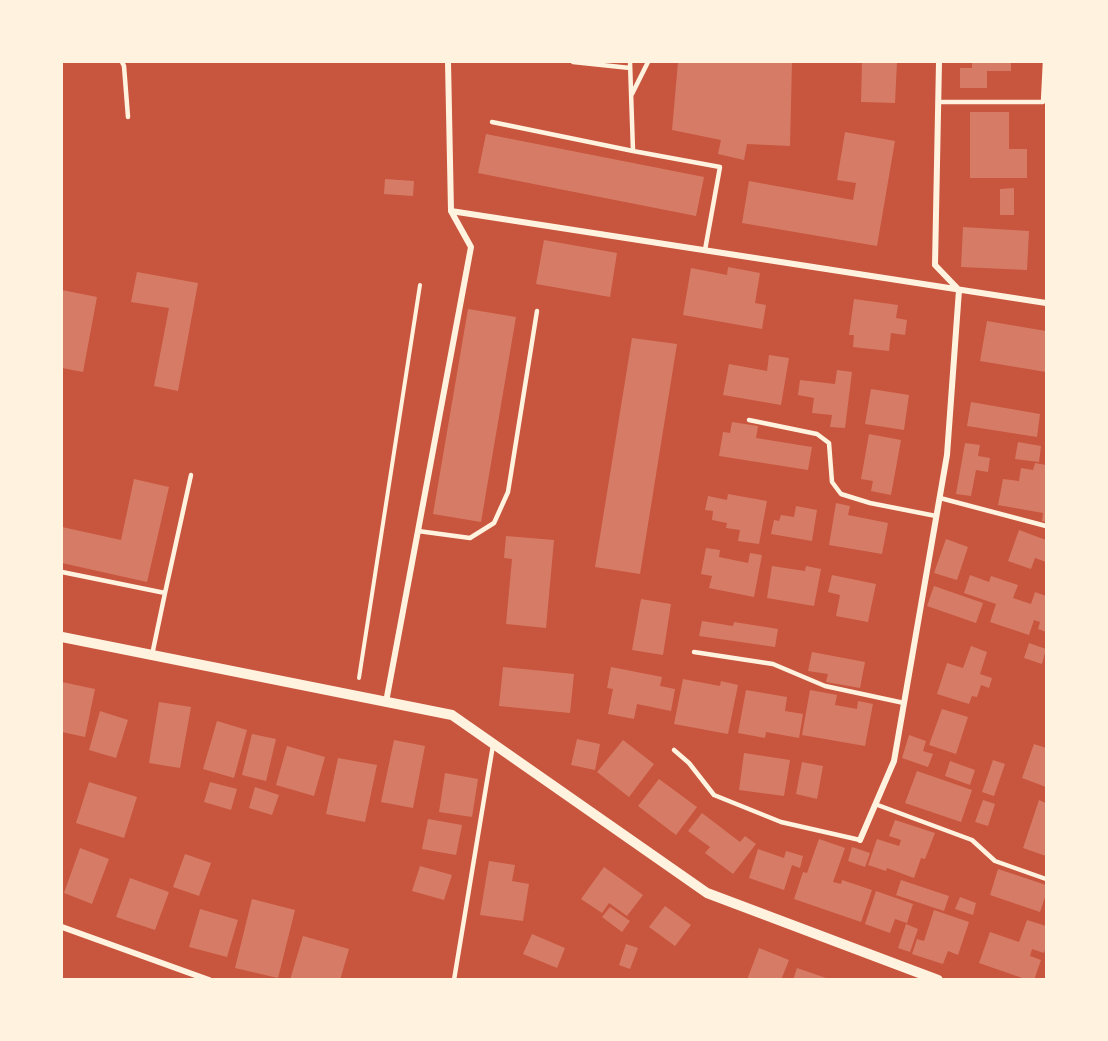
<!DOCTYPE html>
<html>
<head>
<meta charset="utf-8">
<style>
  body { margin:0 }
  #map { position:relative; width:1108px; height:1041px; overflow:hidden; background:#c8553d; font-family:"Times New Roman",serif }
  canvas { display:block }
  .frame { position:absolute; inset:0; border:63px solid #fff3e0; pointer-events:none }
</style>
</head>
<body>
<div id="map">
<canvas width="1108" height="1041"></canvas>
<div class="frame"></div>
</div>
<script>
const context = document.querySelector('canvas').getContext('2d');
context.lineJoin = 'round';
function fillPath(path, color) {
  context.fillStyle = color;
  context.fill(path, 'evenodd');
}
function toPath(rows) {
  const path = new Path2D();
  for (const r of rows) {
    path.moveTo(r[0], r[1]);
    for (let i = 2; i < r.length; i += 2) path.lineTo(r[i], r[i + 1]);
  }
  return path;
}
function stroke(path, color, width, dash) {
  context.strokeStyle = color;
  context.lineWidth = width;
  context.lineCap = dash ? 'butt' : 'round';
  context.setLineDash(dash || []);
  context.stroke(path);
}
fillPath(toPath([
  [678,62,792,62,790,146,747,144,744,160,718,154,721,140,672,130],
  [862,62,897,62,895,103,861,102],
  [972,62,1011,62,1011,71,987,71,987,88,960,88,960,68,972,68],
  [970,112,1009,112,1009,149,1027,149,1027,178,970,178],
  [845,132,895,141,877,246,742,223,749,181,853,200,856,183,837,180],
  [486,134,704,177,696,216,478,173],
  [385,179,414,181,413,196,384,194],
  [1014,188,1014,215,1000,215,1000,189],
  [963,227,1029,231,1027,270,961,267],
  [544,240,617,253,610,297,536,284],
  [728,267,760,273,755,303,766,305,762,329,683,315,691,268,727,275],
  [137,272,198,283,178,391,154,386,169,308,131,302],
  [62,290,97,297,83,372,62,368],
  [854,299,898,305,896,318,907,320,905,335,891,333,889,351,853,347,854,335,849,335],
  [468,309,516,317,481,522,433,514],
  [987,321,1046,331,1046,372,980,361],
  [632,338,677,344,640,574,595,567],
  [769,355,789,358,781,405,723,395,729,364,767,371],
  [837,370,852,372,845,428,830,427,832,415,812,413,814,398,798,395,800,380,835,384],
  [871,389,909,395,904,430,865,424],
  [971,402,1040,414,1037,437,967,426],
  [732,422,758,426,756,438,812,447,808,470,719,456,723,432,730,433],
  [869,434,901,440,891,495,871,491,873,481,861,479],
  [1018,442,1041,446,1039,462,1015,459],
  [965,443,980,445,978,456,990,458,988,472,976,470,971,496,956,494],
  [1035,463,1046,465,1046,522,1042,521,1043,513,998,505,1003,479,1019,481,1021,468,1033,470],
  [134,479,169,487,147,582,62,563,62,527,121,540],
  [728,494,767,501,759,544,738,541,740,530,726,528,727,523,712,520,713,511,705,510,708,496,727,500],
  [836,503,850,506,848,515,888,523,882,554,829,545],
  [796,506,817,510,812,541,771,534,774,520,779,521,781,515,794,517],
  [1019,530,1046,540,1046,562,1035,558,1031,569,1008,561],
  [506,536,554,540,546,628,506,624,512,559,504,558],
  [946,539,968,547,957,580,934,573],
  [706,548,720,550,719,557,748,563,750,553,762,555,754,597,709,588,712,576,701,574],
  [772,566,805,571,806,566,821,569,814,606,767,598],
  [832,575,876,584,868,622,836,616,840,595,828,592],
  [970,575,989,582,991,576,1018,585,1013,598,1031,604,1035,592,1046,596,1046,632,1038,629,1040,622,1034,620,1029,635,990,622,996,604,964,593],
  [934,586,983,603,976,623,927,606],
  [641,599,671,604,663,655,632,650],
  [702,621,733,626,734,622,778,629,775,647,699,636],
  [1029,643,1046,649,1042,664,1024,658],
  [971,646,987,652,980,674,992,678,989,688,981,685,977,697,972,696,969,704,937,694,947,663,963,668],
  [812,652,865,662,860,688,826,682,828,674,808,671],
  [503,667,574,674,570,713,499,706],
  [611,667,662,677,660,686,675,689,671,711,637,704,634,719,608,714,613,689,607,688],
  [683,679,720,686,721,681,738,685,728,734,674,724],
  [62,682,95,689,85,737,62,732],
  [746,690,787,697,785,711,803,714,799,738,766,732,765,738,738,733],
  [810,690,837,695,835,705,857,709,858,701,873,704,865,746,802,735],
  [159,702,191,707,180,768,149,763],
  [942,709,968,717,956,754,929,745],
  [100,711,128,720,116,758,89,750],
  [217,721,247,730,234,778,203,769],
  [252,734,276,739,266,781,242,775],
  [909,735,926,741,923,751,933,754,928,767,902,758],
  [577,739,600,744,595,770,571,765],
  [394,740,425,746,413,808,381,802],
  [623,740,654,764,629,797,597,772],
  [1034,744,1046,748,1046,787,1022,778],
  [287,746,325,757,314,796,276,785],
  [744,753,790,760,784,796,739,790],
  [338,758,377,765,365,822,326,814],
  [993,760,1005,764,994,796,982,792],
  [950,761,975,770,970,785,945,776],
  [802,762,823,766,817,799,796,794],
  [917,771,972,790,961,822,905,803],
  [445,773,478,779,472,817,439,812],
  [659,779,697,807,676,835,638,806],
  [89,782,137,797,124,838,76,823],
  [210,782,237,789,231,810,204,802],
  [255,787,279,795,272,815,249,808],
  [983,800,995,804,988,826,975,822],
  [1039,800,1046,803,1046,856,1023,848],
  [702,813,740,842,745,836,756,844,733,874,705,853,710,847,688,831],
  [428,819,462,825,456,855,422,849],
  [895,820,935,833,925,859,921,858,914,878,887,868,886,871,868,865,877,839,899,846,901,840,889,836],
  [819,839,845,848,833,882,841,884,842,880,872,890,861,922,794,899,803,872,807,873],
  [852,847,870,853,865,867,848,861],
  [80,848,109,859,92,904,64,893],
  [758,849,784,858,786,851,803,856,800,868,792,865,784,890,749,878],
  [185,854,211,863,199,896,173,887],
  [489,861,515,865,512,881,529,884,523,921,480,915],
  [420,866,452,875,444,900,412,891],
  [604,867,643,895,627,916,609,903,602,913,581,899],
  [998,869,1046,885,1046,894,1040,912,990,895],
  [130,878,169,892,155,930,116,917],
  [901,880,949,896,944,911,896,895],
  [876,891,913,904,907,923,895,919,890,933,865,924],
  [960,897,976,903,973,915,955,909],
  [252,899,295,910,278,978,235,968],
  [665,906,691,925,675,946,649,927],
  [610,907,630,921,622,932,602,917],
  [200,909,238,920,227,957,189,947],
  [934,910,969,922,958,955,948,951,943,964,912,954,917,939,924,941],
  [1027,920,1046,926,1046,947,1044,953,1032,949,1030,956,1041,960,1034,980,1028,980,979,963,990,932,1019,942],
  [906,924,918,929,910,952,898,948],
  [532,934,565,948,557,968,523,954],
  [303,936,349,949,340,980,290,980],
  [626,944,638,948,630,969,619,965],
  [759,948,789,960,781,980,747,980],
  [797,968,829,979,829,980,793,980]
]), '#d67c66');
stroke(toPath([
  [359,678,420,285]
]), '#fff3e0', 4);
stroke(toPath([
  [122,62,124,66,128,117],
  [573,62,630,68],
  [630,62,633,151,720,167,705,250],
  [632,94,648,62],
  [938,102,1043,102,1045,62],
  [492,122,633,151],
  [749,420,817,434,829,443,832,482,841,494,870,503,936,516],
  [940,498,1046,526],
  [418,531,470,538,494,523,508,492,537,311],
  [62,572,165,593,191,475],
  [694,652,773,664,825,686,904,703],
  [152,655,165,593],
  [674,750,689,763,714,795,781,822,860,840],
  [875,804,972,840,995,861,1046,879],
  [454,980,493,745]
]), '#fff3e0', 4.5);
stroke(toPath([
  [451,211,1046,303],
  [386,702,471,247,451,211,448,62],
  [860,840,894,761,947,455,959,290,935,265,939,62],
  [62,927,209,980]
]), '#fff3e0', 6);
stroke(toPath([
  [62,637,452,715,707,893,938,980]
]), '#fff3e0', 10);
</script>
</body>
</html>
